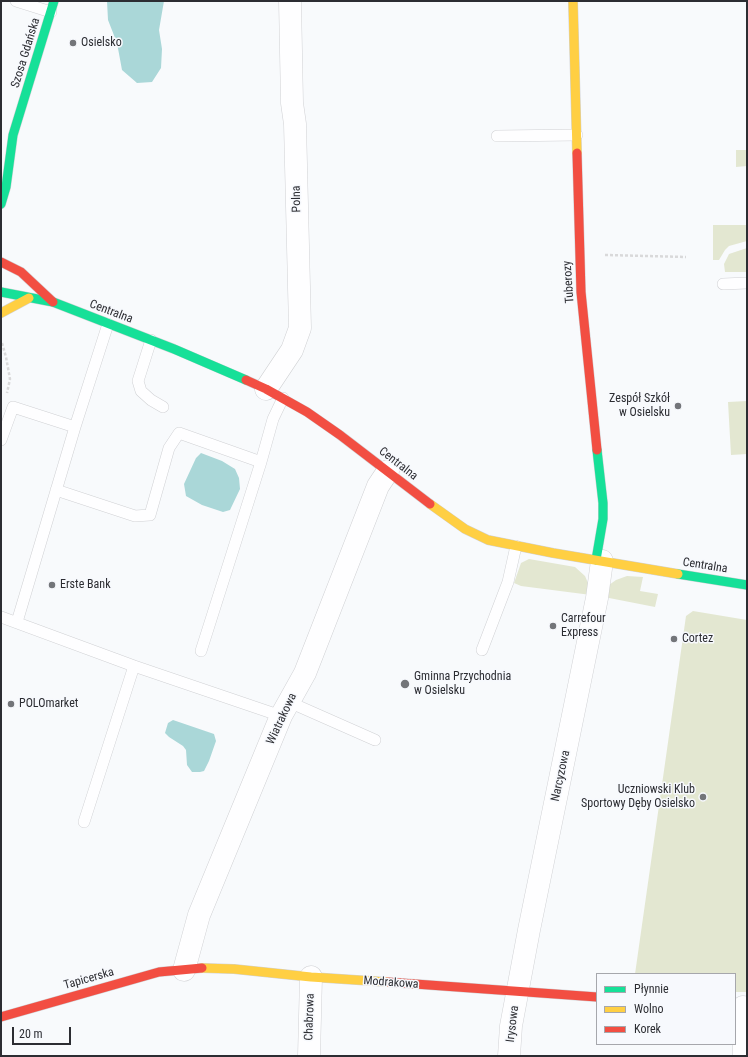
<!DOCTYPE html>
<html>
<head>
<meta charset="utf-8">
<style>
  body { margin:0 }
  #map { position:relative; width:748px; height:1057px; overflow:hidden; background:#f8fafc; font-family:"Roboto Condensed",sans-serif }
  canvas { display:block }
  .frame { position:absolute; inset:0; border:2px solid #2c2d32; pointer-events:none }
  .legend { position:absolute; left:596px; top:973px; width:140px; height:72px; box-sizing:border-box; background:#f7f9fd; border:1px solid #a6a7ac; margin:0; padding:5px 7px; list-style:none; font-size:12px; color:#2c2d32 }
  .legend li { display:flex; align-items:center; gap:8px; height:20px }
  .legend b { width:20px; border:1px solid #a6a7ac }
  .scale { position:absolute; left:12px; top:1027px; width:59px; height:18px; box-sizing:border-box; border:2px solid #2c2d32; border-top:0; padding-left:5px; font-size:12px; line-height:14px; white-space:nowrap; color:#2c2d32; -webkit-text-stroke:3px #f7f9fd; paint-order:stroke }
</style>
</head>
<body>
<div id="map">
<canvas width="748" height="1057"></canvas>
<div class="frame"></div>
<ul class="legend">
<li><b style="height:5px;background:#16e098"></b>Płynnie</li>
<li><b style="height:5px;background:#ffcf43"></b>Wolno</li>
<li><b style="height:5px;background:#f24e42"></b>Korek</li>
</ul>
<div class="scale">20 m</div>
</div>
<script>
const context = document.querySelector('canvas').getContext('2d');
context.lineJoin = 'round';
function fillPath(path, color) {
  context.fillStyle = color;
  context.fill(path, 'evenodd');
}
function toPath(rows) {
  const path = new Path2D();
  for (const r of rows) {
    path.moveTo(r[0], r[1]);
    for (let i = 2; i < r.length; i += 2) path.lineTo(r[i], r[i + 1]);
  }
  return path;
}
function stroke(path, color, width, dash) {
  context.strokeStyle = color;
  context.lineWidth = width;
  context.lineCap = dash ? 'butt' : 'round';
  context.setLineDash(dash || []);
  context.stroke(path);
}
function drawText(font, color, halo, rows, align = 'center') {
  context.font = font + ' "Roboto Condensed",sans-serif';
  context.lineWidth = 3;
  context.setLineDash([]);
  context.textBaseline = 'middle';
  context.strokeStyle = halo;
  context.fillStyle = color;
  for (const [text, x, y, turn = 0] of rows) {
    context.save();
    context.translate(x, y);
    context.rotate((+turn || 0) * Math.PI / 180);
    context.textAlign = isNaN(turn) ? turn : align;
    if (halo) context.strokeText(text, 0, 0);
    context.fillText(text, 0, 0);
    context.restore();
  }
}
fillPath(toPath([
  [736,150,747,150,747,166,736,167],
  [713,225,747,225,747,241,729,246,725,250,719,260,713,260],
  [747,248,747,272,725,272,724,264,729,254],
  [747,401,747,454,731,455,728,402],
  [529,559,575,567,585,576,588,583,591,595,521,586,514,583,521,563],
  [627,576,643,577,640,591,658,594,655,607,604,597,609,585,616,580],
  [693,611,747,620,747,992,735,992,735,974,635,974,686,616]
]), '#e3e7d1');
fillPath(toPath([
  [107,1,164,1,159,30,162,49,161,68,152,82,137,83,122,70,117,43,108,20],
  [201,453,222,461,235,469,239,478,240,489,230,510,223,512,202,505,186,496,184,484,196,458],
  [173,720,214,734,216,741,209,761,204,771,200,772,192,772,187,765,186,750,183,746,169,737,165,733,168,723]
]), '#aad7d8');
const lane = toPath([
  [16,1,51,12],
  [497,136,577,135],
  [723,284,747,283],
  [151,340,138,381,141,391,151,400,163,407],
  [1,440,13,407,75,427],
  [56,490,135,516,150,515,169,448,179,433,261,462],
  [1,617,134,666,281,716],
  [17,622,75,427,108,324],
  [482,650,508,582,516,546],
  [201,651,261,462,273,419,283,398],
  [289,702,375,740],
  [84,822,134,666]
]);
const street = toPath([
  [266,389,292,350,300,328,295,124,292,103,290,1],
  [184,970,199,915,281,716,305,673,378,486,388,471],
  [743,1007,744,1056],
  [309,1056,311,977],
  [509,1056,511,1026,529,930,597,598,602,561]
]);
const fast = toPath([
  [1,204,6,187,13,135,54,1],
  [1,292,53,302,174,349,246,380],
  [596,560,603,519,603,503,597,450],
  [678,574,747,585]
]);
const slow = toPath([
  [573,1,577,153],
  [1,313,29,298],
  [430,504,465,529,488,540,553,553,678,574],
  [202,968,234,969,311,977,387,982]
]);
const jam = toPath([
  [577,153,581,292,597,450],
  [1,262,21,272,53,302],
  [246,380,266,389,307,412,340,435,430,504],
  [387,982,597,997],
  [1,1017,159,972,202,968]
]);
stroke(lane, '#d0d1d4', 12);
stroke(street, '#d0d1d4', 23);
stroke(fast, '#d0d1d4', 10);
stroke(slow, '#d0d1d4', 10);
stroke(jam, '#d0d1d4', 10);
stroke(toPath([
  [605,255,686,257],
  [2,343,6,357,10,379,7,393]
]), '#d9d9da', 2.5, [3, 2]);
stroke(lane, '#fefeff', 11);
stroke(street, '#fefeff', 22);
stroke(fast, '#16e098', 9);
stroke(slow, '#ffcf43', 9);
stroke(jam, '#f24e42', 9);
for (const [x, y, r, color] of [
  [73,43,4,"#737579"],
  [678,406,4,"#737579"],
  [52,585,4,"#737579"],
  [553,626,4,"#737579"],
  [674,639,4,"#737579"],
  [405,684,5,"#737579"],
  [11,704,4,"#737579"],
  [703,797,4,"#737579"]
]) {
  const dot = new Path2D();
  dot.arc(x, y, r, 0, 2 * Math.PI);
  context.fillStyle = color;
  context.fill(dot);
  stroke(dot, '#f7f9fd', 1.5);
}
drawText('12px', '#2c2d32', '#f7f9fd', [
  ["Osielsko",81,43],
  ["Zespół Szkół",670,399,"right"],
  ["w Osielsku",670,413,"right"],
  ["Erste Bank",60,585],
  ["Carrefour",561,619],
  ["Express",561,633],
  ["Cortez",682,639],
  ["Gminna Przychodnia",414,677],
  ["w Osielsku",414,691],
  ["POLOmarket",19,704],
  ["Uczniowski Klub",695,790,"right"],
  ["Sportowy Dęby Osielsko",695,804,"right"]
], 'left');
drawText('12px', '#2c2d32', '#f7f9fd', [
  ["Szosa Gdańska",26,53,-73],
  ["Polna",297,199,-91],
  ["Tuberozy",569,282,-94],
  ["Centralna",111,312,21],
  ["Centralna",398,464,38],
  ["Centralna",705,566,9],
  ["Wiatrakowa",282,719,-65],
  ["Narcyzowa",561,776,-78],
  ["Tapicerska",89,979,-16],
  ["Modrakowa",391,983,4],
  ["Chabrowa",310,1017,-88],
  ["Irysowa",513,1024,-83]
]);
</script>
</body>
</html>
